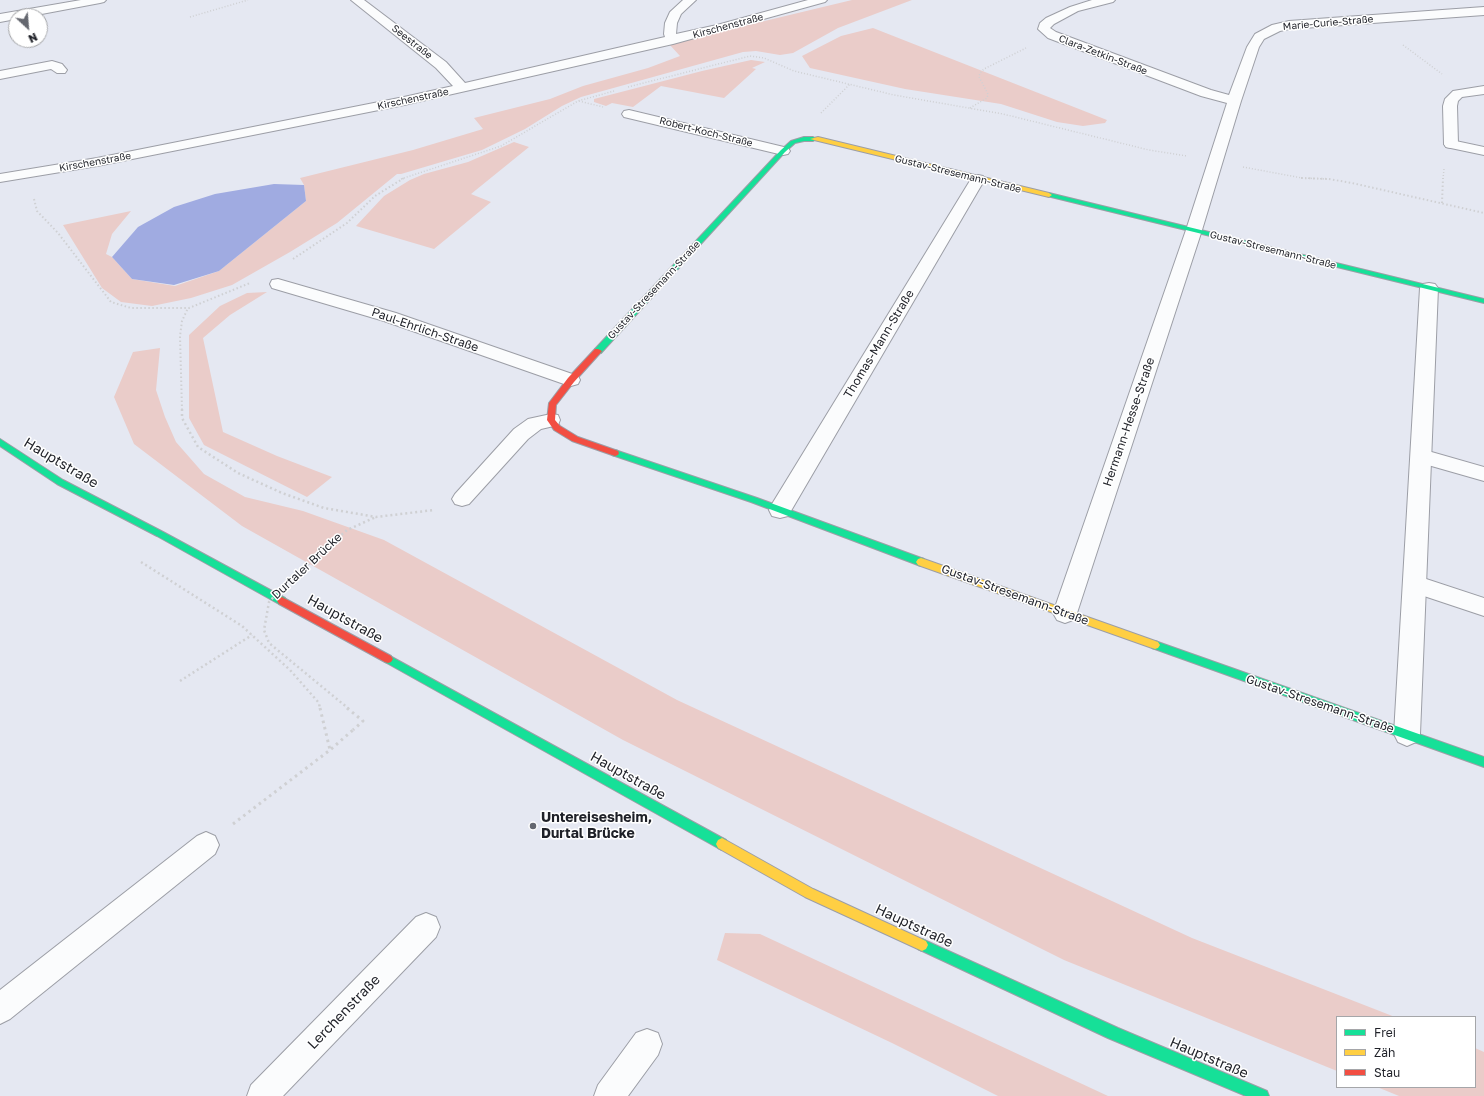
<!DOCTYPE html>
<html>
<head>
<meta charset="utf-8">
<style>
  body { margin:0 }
  #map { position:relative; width:1484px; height:1096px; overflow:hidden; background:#e5e8f2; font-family:"Golos Text",sans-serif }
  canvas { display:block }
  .legend { position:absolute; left:1336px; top:1016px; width:140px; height:72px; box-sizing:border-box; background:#fff; border:1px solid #a5a6a9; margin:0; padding:5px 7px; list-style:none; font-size:12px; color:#1f2128 }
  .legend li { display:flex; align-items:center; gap:8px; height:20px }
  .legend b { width:20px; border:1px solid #a5a6a9 }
  .north { position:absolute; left:8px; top:8px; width:40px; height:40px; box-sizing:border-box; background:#fff; border:1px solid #a5a6a9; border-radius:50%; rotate:154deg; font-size:11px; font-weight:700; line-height:16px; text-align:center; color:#1f2128 }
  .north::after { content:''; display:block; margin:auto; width:14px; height:18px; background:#64676f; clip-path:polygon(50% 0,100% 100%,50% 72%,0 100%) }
</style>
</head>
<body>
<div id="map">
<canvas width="1484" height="1096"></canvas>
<ul class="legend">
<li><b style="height:5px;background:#16e098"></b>Frei</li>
<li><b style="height:5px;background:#ffcf43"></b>Zäh</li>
<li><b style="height:5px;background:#f24e42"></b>Stau</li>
</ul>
<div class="north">N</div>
</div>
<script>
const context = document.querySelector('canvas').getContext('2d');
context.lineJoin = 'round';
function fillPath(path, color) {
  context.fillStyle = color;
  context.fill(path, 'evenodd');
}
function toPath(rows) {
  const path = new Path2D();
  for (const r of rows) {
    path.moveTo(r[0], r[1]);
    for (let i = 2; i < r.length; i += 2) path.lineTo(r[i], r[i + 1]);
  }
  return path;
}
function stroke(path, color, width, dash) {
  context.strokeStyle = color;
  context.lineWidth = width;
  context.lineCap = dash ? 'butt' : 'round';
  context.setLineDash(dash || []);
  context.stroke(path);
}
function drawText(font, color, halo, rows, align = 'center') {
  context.font = font + ' "Golos Text",sans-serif';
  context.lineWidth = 3;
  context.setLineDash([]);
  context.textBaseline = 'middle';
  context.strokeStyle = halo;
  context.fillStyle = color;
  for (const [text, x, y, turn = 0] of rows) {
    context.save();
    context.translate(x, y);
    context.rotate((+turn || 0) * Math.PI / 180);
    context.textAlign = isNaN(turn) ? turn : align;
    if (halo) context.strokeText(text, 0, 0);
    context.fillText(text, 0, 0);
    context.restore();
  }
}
fillPath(toPath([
  [852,0,912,0,838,28,793,53,780,55,756,51,743,52,581,97,562,106,525,129,482,150,401,174,397,174,337,223,290,252,232,285,191,298,152,306,121,302,102,288,63,225,131,211,112,234,106,254,112,257,132,279,175,286,219,271,306,201,304,185,300,178,413,150,483,129,474,118,550,99,583,86,648,68,680,56,669,44],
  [873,28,1107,120,1105,123,1083,126,1057,122,1001,104,905,89,810,68,802,56,841,36],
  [751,60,765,62,752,68,756,69,724,98,661,86,633,107,612,103,606,106,594,102,594,99,702,71],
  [514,142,529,147,471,194,491,202,434,249,356,226,384,196,410,180,424,174,468,162],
  [267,292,230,315,203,338,223,432,277,456,332,477,307,497,204,445,189,418,189,335,220,306,247,293],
  [160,348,156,390,165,417,176,442,204,474,245,497,303,511,384,540,677,700,1192,938,1395,1017,1337,1017,1337,1071,1064,960,623,740,242,526,134,444,114,397,133,352],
  [725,933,760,934,1108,1096,998,1096,892,1043,717,960],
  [1475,1048,1484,1052,1484,1096,1399,1096,1377,1087,1475,1087]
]), '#eaccc9');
fillPath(toPath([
  [274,184,304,185,306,201,219,271,174,285,132,279,112,257,138,227,174,207,215,194]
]), '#a0abe1');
const lane = toPath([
  [52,61,62,64,67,70,65,73,57,73,51,69,0,79,0,71,52,61],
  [1451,140,1484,147,1484,155,1446,147,1444,144,1446,141,1451,140],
  [551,414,558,415,560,420,558,425,541,429,528,439,469,504,462,506,455,504,452,499,455,494,514,429,528,419,551,414],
  [1421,449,1484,467,1484,481,1414,461,1411,456,1414,451,1421,449],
  [1414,575,1484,598,1484,616,1406,590,1403,584,1406,578,1414,575],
  [206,832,215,836,219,845,215,854,10,1019,0,1024,0,990,197,836,206,832],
  [426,913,436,917,440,927,436,937,283,1096,247,1096,251,1085,416,917,426,913],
  [647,1029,658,1033,662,1044,658,1055,628,1096,594,1096,598,1085,636,1033,647,1029]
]);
const street = toPath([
  [81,0,106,0,104,2,100,3,31,16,16,16,16,19,0,22,0,14,81,0],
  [351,0,364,0,446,62,465,83,665,37,664,34,665,23,670,12,683,0,696,0,681,14,677,23,676,34,717,25,808,0,827,0,825,2,673,44,404,105,97,166,0,182,0,174,97,158,404,97,453,86,436,68,351,0],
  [1092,0,1115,0,1113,2,1078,11,1054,24,1050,28,1056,32,1211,90,1229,95,1247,47,1255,34,1272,25,1289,21,1484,7,1484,15,1289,29,1280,31,1264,39,1259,47,1241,101,1202,230,1077,613,1073,620,1065,623,1057,620,1053,613,1186,230,1227,103,1201,96,1048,38,1038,29,1040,23,1046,18,1070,7,1092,0],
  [1484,86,1484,94,1462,97,1458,101,1457,106,1458,144,1456,147,1451,148,1446,147,1444,144,1443,106,1445,99,1453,91,1484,86],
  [629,110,788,148,790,151,788,154,783,155,624,117,622,114,624,111,629,110],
  [978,175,983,176,985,179,788,516,780,518,772,516,769,510,772,504,971,179,973,176,978,175],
  [278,279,396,313,578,376,580,380,578,384,571,386,564,384,384,321,272,288,270,284,272,280,278,279],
  [1429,283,1435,284,1438,288,1420,734,1416,742,1407,746,1398,742,1394,734,1420,288,1423,284,1429,283]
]);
const fast = toPath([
  [804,137,813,137,816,139,813,141,804,141,795,143,785,152,601,353,595,353,595,349,781,150,791,141,804,137],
  [1049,193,1484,299,1484,303,1047,196,1046,195,1049,193],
  [0,439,63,480,163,532,285,598,287,601,285,604,279,604,157,536,57,484,0,446,0,439],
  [615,450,757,498,924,559,926,562,924,565,921,566,918,565,751,502,612,455,611,453,615,450],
  [1155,641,1484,757,1484,767,1152,648,1150,645,1152,642,1155,641],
  [388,655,726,840,728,844,726,848,722,850,718,848,385,662,383,659,385,656,388,655],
  [922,939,1118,1028,1267,1091,1269,1096,1246,1096,1108,1038,918,949,916,945,918,941,922,939]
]);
const slow = toPath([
  [818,137,1049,193,1052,195,1049,197,810,139,818,137],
  [921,558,1158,642,1160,645,1158,648,1155,649,918,565,916,562,918,559,921,558],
  [722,838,813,889,926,941,928,945,926,949,922,951,918,949,805,897,718,848,716,844,718,840,722,838]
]);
const jam = toPath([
  [595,349,598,349,602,351,574,382,556,405,555,420,560,426,578,437,618,451,619,453,618,455,615,456,572,441,554,430,547,420,549,403,568,378,595,349],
  [282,597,391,656,393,659,391,662,388,663,385,662,279,604,277,601,279,598,282,597]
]);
stroke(lane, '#9c9ea6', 2);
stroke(street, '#9c9ea6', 2);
stroke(fast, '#9c9ea6', 2);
stroke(slow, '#9c9ea6', 2);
stroke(jam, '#9c9ea6', 2);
stroke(toPath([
  [190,17,248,0],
  [1403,45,1442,74],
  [628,87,750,56,764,58,794,71,894,95,1003,114,1149,150,1187,156],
  [579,101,603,107],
  [970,108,987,98,988,94,979,77,980,73,984,69,1026,48],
  [821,113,850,84],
  [1243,167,1302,178,1327,179],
  [401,179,501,146,578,101,614,91],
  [1443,179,1444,169]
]), '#cfd0d3', 1.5, [1, 2]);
stroke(toPath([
  [1301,178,1329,179,1352,183,1484,213],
  [34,199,37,211,58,233,111,302,131,308,189,308,250,283],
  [1442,203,1443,178],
  [293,259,347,223,375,196,404,178],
  [182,410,180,336,182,321,188,308]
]), '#cfd0d3', 2, [1.5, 2.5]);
stroke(toPath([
  [182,409,182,418,198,447,238,473,282,493,324,508,376,517,434,510],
  [141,562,242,626,290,670,319,703,320,709],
  [180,681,252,635]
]), '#cfd0d3', 2.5, [2, 3]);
stroke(toPath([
  [320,708,330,750],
  [233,824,330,750,353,730]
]), '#cfd0d3', 3, [2.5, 4]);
fillPath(lane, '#fbfcfd');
fillPath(street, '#fbfcfd');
fillPath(fast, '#16e098');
fillPath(slow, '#ffcf43');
fillPath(jam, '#f24e42');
stroke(toPath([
  [349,709,269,643,264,630,269,602,286,584,347,530,376,517]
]), '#cfd0d3', 2.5, [2, 3]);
stroke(toPath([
  [347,708,363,721,353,730]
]), '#cfd0d3', 3, [2.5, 4]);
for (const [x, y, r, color] of [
  [533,826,4,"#64676f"]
]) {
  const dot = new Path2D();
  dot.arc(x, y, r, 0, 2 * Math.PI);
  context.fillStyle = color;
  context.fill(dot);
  stroke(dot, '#fff', 1.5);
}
drawText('10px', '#1f2128', '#fff', [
  ["Marie-Curie-Straße",1328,23,-5],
  ["Kirschenstraße",728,26,-15],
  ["Seestraße",412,42,38],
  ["Clara-Zetkin-Straße",1103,55,21],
  ["Kirschenstraße",413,99,-12],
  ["Robert-Koch-Straße",706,132,14],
  ["Kirschenstraße",95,162,-10],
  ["Gustav-Stresemann-Straße",958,174,14],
  ["Gustav-Stresemann-Straße",1273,250,14],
  ["Gustav-Stresemann-Straße",654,290,-47]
]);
drawText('12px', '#1f2128', '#fff', [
  ["Paul-Ehrlich-Straße",425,330,19],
  ["Thomas-Mann-Straße",879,344,-59],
  ["Hermann-Hesse-Straße",1129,422,-71],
  ["Durtaler Brücke",307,566,-43],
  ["Gustav-Stresemann-Straße",1015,595,20],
  ["Gustav-Stresemann-Straße",1320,704,19]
]);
drawText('14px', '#1f2128', '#fff', [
  ["Hauptstraße",61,463,31],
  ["Hauptstraße",345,619,29],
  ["Hauptstraße",628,776,29],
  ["Hauptstraße",914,926,25],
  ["Lerchenstraße",344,1012,-46],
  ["Hauptstraße",1209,1058,23]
]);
drawText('bold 14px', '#1f2128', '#fff', [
  ["Untereisesheim,",541,818],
  ["Durtal Brücke",541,834]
], 'left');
</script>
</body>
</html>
